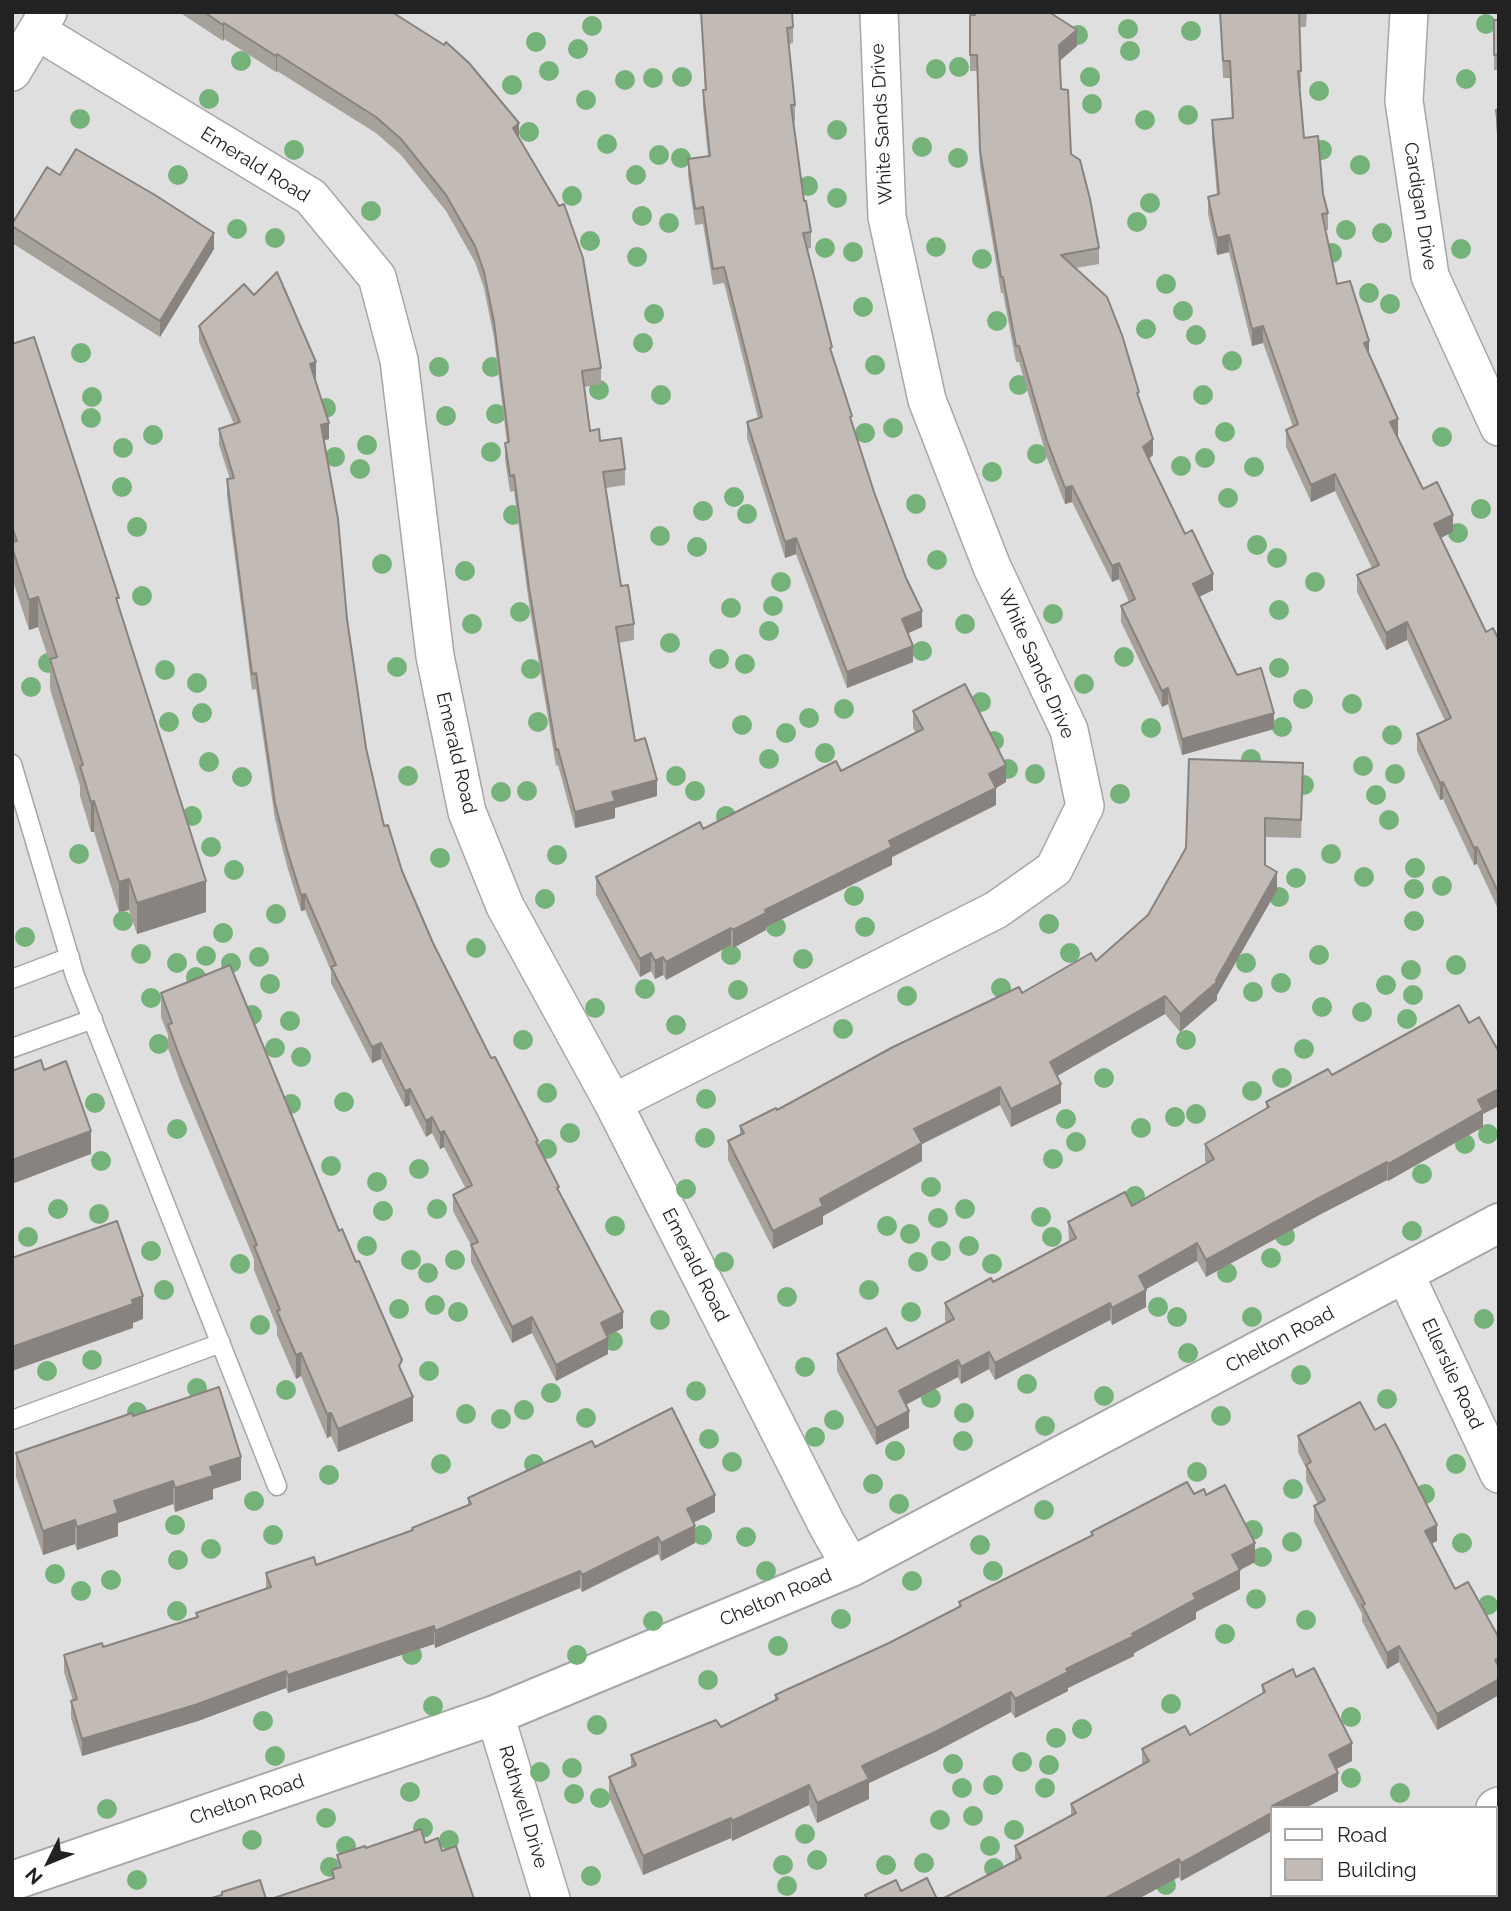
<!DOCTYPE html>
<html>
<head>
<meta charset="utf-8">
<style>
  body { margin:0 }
  #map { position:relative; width:1511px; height:1911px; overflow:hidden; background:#f2efe9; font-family:Raleway,sans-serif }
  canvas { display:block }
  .frame { position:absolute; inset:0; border:14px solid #222; pointer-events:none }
  .legend { position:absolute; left:1270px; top:1806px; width:228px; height:91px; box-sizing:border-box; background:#fff; border:2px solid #a7a7a7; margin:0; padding:9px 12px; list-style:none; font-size:21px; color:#222 }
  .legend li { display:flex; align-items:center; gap:14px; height:35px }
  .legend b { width:35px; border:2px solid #a7a7a7 }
  .north { position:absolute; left:14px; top:1827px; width:70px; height:70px; -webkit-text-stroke:5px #fff; paint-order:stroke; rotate:227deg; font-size:19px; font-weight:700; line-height:28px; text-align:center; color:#222 }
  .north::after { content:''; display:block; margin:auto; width:24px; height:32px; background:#222; clip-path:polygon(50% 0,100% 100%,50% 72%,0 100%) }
</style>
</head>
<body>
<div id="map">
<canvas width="1511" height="1911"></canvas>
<div class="frame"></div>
<ul class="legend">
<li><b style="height:9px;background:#fff"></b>Road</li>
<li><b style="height:19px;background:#c2bbb5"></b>Building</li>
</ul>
<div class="north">N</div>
</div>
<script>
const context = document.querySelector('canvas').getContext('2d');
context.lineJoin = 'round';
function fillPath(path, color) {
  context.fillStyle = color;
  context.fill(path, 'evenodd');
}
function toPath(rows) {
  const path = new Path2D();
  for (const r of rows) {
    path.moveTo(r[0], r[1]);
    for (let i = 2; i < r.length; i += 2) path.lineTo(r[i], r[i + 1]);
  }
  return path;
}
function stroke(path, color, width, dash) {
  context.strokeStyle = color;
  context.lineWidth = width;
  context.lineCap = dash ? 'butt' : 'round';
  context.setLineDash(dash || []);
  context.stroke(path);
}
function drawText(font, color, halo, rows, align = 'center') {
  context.font = font + ' Raleway,sans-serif';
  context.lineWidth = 5;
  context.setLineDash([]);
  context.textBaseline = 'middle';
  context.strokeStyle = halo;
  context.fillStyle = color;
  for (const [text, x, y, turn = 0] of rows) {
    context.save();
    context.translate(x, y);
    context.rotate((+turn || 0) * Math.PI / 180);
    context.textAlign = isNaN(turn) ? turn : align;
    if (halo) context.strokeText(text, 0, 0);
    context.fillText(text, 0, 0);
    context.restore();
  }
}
fillPath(toPath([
  [12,12,1499,12,1499,1899,12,1899],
  [1271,1808,1495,1808,1495,1895,1271,1895]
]), '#e0dfdf');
const service = toPath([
  [12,764,75,976,277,1486],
  [12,979,70,957],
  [12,1048,93,1019],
  [12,1420,221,1343]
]);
const minor = toPath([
  [1409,12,1404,101,1430,276,1499,427],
  [37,31,311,197,377,277,399,360,435,656,467,812,505,906,613,1103,827,1525,851,1567],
  [12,72,48,12],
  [613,1103,996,910,1054,869,1085,806,1069,730,992,567,927,400,887,217,879,12],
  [1405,1274,1499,1474],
  [495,1715,551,1899],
  [1495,1808,1499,1806],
  [1334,1899,1340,1895]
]);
const tertiary = toPath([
  [12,1881,495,1715,851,1567,1499,1223]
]);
stroke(service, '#a6a6a6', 21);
stroke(minor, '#a6a6a6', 40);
stroke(tertiary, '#a6a6a6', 42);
stroke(service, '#fff', 18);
stroke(minor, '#fff', 37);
stroke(tertiary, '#fff', 38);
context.fillStyle = '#75b279';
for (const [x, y] of [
  [1486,24],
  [592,26],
  [1128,29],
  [1191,31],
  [1078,35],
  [536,42],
  [578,49],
  [1130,51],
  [241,61],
  [959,67],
  [936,69],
  [549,71],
  [682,77],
  [1090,77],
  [653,78],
  [1466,79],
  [625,80],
  [512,85],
  [1319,91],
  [209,99],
  [586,100],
  [1092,104],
  [1188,115],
  [80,119],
  [1145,120],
  [837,130],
  [529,132],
  [607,144],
  [922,147],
  [294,150],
  [1322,150],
  [659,155],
  [681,158],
  [958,158],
  [1360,165],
  [178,175],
  [636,175],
  [808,186],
  [572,196],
  [837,198],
  [1150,203],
  [371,211],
  [642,216],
  [1137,222],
  [669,223],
  [237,229],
  [1346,230],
  [1382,233],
  [275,238],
  [590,241],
  [936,247],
  [825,248],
  [1461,249],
  [853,252],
  [1332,253],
  [637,257],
  [982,259],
  [1166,284],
  [1369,293],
  [1390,304],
  [863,307],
  [1183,311],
  [654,314],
  [997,321],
  [1146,329],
  [1196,335],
  [643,343],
  [81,353],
  [1232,361],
  [875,365],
  [439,367],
  [492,367],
  [1019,385],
  [599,390],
  [661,395],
  [1203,395],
  [92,397],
  [326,408],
  [496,414],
  [446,416],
  [91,418],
  [893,428],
  [1225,432],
  [865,433],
  [153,435],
  [1442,437],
  [367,445],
  [123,448],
  [491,452],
  [1037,454],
  [335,457],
  [1205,458],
  [1181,466],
  [1254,467],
  [360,469],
  [992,472],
  [122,487],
  [734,497],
  [1228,498],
  [916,504],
  [1481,509],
  [703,511],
  [747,514],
  [513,515],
  [137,527],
  [1458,533],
  [660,536],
  [1257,545],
  [697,547],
  [1277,558],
  [937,560],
  [382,564],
  [465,571],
  [781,582],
  [1315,582],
  [142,596],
  [773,606],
  [731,608],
  [1279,610],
  [520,612],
  [1053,614],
  [472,624],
  [965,624],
  [769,631],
  [670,643],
  [922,651],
  [1124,657],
  [719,659],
  [48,663],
  [745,664],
  [397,667],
  [1279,668],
  [531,669],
  [165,670],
  [197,683],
  [1084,684],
  [31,687],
  [1303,699],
  [981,702],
  [1352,704],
  [844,709],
  [202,713],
  [809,718],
  [169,722],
  [538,722],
  [742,725],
  [1282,727],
  [1151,728],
  [786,733],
  [1392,735],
  [994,741],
  [825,753],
  [769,759],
  [1251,759],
  [209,762],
  [1363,766],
  [1008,769],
  [1035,774],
  [1395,774],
  [408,776],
  [676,776],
  [242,777],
  [1304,785],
  [527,791],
  [695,791],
  [501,792],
  [1120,794],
  [1376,795],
  [192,816],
  [726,816],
  [1389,820],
  [211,847],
  [79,854],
  [1331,854],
  [557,855],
  [440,858],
  [1415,868],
  [234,870],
  [1364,877],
  [1296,878],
  [1442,886],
  [1414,889],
  [854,896],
  [1279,897],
  [545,899],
  [276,914],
  [123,921],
  [1414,921],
  [1049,924],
  [776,927],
  [865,927],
  [223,933],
  [25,937],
  [476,948],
  [1070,953],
  [141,954],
  [731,955],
  [1319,955],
  [206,956],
  [259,957],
  [803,959],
  [177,963],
  [231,963],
  [1246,963],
  [1456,965],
  [1411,970],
  [196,977],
  [1281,983],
  [270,984],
  [1386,985],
  [1001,988],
  [645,989],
  [738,990],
  [1253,992],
  [1413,995],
  [907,996],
  [151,998],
  [1322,1007],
  [595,1008],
  [1362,1012],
  [252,1015],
  [1407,1019],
  [290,1021],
  [676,1025],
  [843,1029],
  [523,1040],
  [1186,1040],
  [159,1044],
  [275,1048],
  [1304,1049],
  [301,1057],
  [1104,1078],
  [1282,1078],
  [1252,1091],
  [547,1093],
  [706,1099],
  [344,1102],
  [95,1103],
  [291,1104],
  [1196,1114],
  [1175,1117],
  [1066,1119],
  [1141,1128],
  [177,1129],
  [570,1133],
  [1488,1134],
  [705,1138],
  [1076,1142],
  [1465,1144],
  [547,1149],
  [1053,1159],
  [101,1161],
  [331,1166],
  [419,1169],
  [1422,1174],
  [377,1182],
  [931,1187],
  [686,1189],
  [1135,1196],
  [58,1209],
  [437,1209],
  [965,1209],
  [383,1211],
  [99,1214],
  [1041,1217],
  [938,1218],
  [615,1226],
  [887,1226],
  [1412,1231],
  [910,1234],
  [1285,1236],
  [28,1237],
  [1052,1237],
  [367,1246],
  [969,1246],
  [151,1251],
  [941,1251],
  [1271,1258],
  [411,1260],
  [455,1260],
  [724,1262],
  [918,1262],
  [240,1264],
  [992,1264],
  [428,1273],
  [1227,1273],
  [164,1290],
  [869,1290],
  [787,1297],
  [435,1305],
  [1158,1307],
  [399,1309],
  [458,1312],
  [911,1312],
  [1177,1317],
  [1252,1317],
  [1484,1319],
  [660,1320],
  [260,1325],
  [613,1341],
  [1188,1353],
  [92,1360],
  [805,1367],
  [47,1371],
  [429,1371],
  [1301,1375],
  [1027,1384],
  [197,1388],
  [286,1390],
  [696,1391],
  [551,1393],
  [1104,1396],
  [931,1398],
  [1387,1399],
  [524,1410],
  [137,1412],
  [964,1413],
  [466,1414],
  [1221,1416],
  [586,1418],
  [501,1419],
  [834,1420],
  [1045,1426],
  [815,1437],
  [709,1439],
  [963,1441],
  [895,1451],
  [732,1462],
  [441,1464],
  [534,1464],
  [1456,1464],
  [1197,1472],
  [329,1475],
  [873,1484],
  [1293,1489],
  [1425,1494],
  [254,1501],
  [899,1504],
  [1044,1510],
  [175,1525],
  [1253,1530],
  [273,1535],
  [702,1535],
  [746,1537],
  [1292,1542],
  [1462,1543],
  [980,1545],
  [211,1549],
  [1262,1557],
  [178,1560],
  [766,1571],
  [993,1571],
  [55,1574],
  [111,1580],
  [912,1581],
  [81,1591],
  [1256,1599],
  [1488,1605],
  [177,1611],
  [841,1619],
  [1306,1620],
  [653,1621],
  [1225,1634],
  [778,1646],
  [412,1655],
  [577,1655],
  [708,1680],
  [1171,1704],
  [433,1706],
  [1351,1717],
  [263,1721],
  [597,1725],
  [1082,1729],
  [1056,1738],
  [275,1756],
  [1022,1762],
  [953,1764],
  [1049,1765],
  [572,1768],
  [540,1772],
  [1351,1778],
  [993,1785],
  [962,1788],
  [1045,1788],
  [410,1792],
  [1400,1793],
  [574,1794],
  [600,1798],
  [107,1809],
  [973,1816],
  [326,1818],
  [940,1820],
  [423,1828],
  [1014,1830],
  [805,1834],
  [252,1840],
  [449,1840],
  [346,1846],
  [990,1846],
  [817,1860],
  [924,1863],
  [783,1865],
  [886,1865],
  [330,1867],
  [994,1868],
  [591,1876],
  [137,1880],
  [1166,1885],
  [787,1886]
]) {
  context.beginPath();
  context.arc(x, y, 10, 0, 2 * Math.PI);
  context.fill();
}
fillPath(toPath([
  [179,12,392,12,519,138,601,368,601,384,584,387,590,431,600,441,625,469,625,485,606,488,621,586,634,624,634,640,618,643,635,741,657,796,615,808,615,818,575,828,558,765,556,766,529,604,514,491,510,492,505,459,505,443,507,443,494,338,484,288,475,262,446,211,401,155,376,133,277,71,276,72,224,39,223,41],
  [701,12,793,27,793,43,789,44,795,105,795,121,793,121,804,201,811,232,811,248,807,249,832,357,852,425,874,492,922,627,908,633,913,662,847,688,796,554,785,558,747,438,747,422,758,418,724,283,713,285,703,224,695,225,688,175,688,159,708,156,703,106,703,90,705,90],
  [1204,12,1307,12,1306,27,1300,27,1301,88,1300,88,1304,138,1323,194,1328,213,1328,230,1325,230,1337,284,1369,353,1397,436,1423,489,1453,532,1441,538,1486,632,1499,640,1499,911,1477,864,1474,865,1443,799,1440,800,1417,751,1417,734,1445,721,1407,640,1386,650,1357,592,1357,575,1372,568,1335,491,1311,502,1286,447,1286,430,1293,427,1263,343,1252,346,1229,252,1217,255,1208,214,1208,197,1217,195,1212,138,1212,120,1232,118,1230,78,1223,78,1220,13],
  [970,15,975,15,1077,46,1060,61,1061,89,1071,154,1099,248,1099,264,1076,268,1139,401,1153,455,1149,459,1213,590,1199,597,1237,675,1274,729,1182,755,1168,704,1162,707,1121,622,1121,606,1129,602,1119,579,1112,582,1072,502,1065,504,1047,458,1019,362,1016,362,1003,293,1001,293,980,167,977,71,970,71],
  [1494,20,1499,20,1499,70,1494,70],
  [1499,109,1499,148,1496,126,1496,110],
  [60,175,214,249,160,337,12,243,12,224],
  [199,326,316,378,315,378,329,439,324,441,347,619,366,748,384,826,433,943,491,1058,538,1147,623,1328,607,1336,608,1354,556,1381,532,1333,512,1343,471,1262,471,1245,453,1211,453,1195,466,1189,444,1147,440,1149,432,1133,426,1137,410,1105,405,1107,381,1059,372,1063,331,983,331,971,305,910,301,911,287,866,275,819,256,689,252,690,227,496,227,479,230,479,219,445,219,429,234,424,199,342],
  [12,344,119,606,206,912,137,934,129,910,119,912,94,832,91,832,80,796,80,786,50,689,50,663,38,627,29,630,12,578],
  [913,711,1006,782,996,788,996,805,892,857,892,865,766,927,766,930,733,948,731,945,666,980,663,975,655,979,651,971,640,977,596,895,596,877,703,829,841,771,916,733,913,728],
  [1303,781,1301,838,1265,837,1265,865,1277,890,1217,995,1217,1000,1180,1032,1165,1014,1057,1076,1061,1103,1011,1127,1000,1105,922,1144,922,1161,823,1216,823,1224,773,1249,728,1160,728,1141,740,1135,740,1126,777,1110,1022,993,1096,961],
  [161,993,339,1231,402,1372,413,1421,338,1452,331,1436,327,1438,301,1376,296,1379,277,1335,277,1327,254,1270,254,1259,181,1084,168,1048,168,1035,161,1017],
  [1332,1075,1483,1114,1483,1127,1388,1181,1387,1180,1319,1215,1206,1277,1197,1261,1146,1289,1146,1307,1112,1325,1110,1320,995,1380,989,1369,961,1384,958,1377,906,1405,909,1428,876,1445,837,1371,837,1354,897,1349,946,1323,945,1320,945,1303,993,1282,1069,1241,1068,1222,1132,1206,1207,1164,1205,1161,1205,1144,1266,1109,1266,1102],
  [133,1416,241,1480,213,1489,213,1499,175,1512,173,1504,118,1523,118,1536,77,1550,75,1544,43,1555,16,1477,16,1453],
  [1298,1436,1437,1541,1432,1543,1455,1589,1499,1638,1499,1695,1437,1730,1399,1662,1387,1669,1362,1621,1362,1614,1314,1522,1314,1506,1318,1504,1306,1481,1306,1468,1298,1452],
  [595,1447,715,1512,693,1522,695,1543,661,1561,658,1554,582,1592,580,1588,435,1648,434,1644,288,1693,286,1688,198,1721,82,1756,71,1718,71,1701,73,1701,64,1672,64,1655,103,1647,196,1617,196,1613,266,1589,266,1573,316,1565,412,1530,468,1505,468,1498],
  [1194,1494,1206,1495,1255,1562,1240,1570,1240,1589,1196,1612,1196,1619,1134,1653,1134,1656,1068,1688,1068,1691,1015,1718,1011,1712,935,1752,869,1783,869,1799,817,1823,809,1805,732,1841,731,1838,643,1875,609,1797,609,1777,631,1767,631,1755,721,1727,775,1700,775,1695,889,1643,959,1607,959,1602,1091,1536,1091,1532],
  [1296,1677,1352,1761,1336,1769,1338,1791,1305,1808,1271,1808,1271,1831,1181,1881,1179,1877,1138,1899,942,1899,1015,1861,1015,1846,1071,1815,1071,1804,1142,1765,1142,1749,1190,1735,1262,1695,1262,1685],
  [425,1843,442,1851,332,1879,332,1870,337,1868,337,1855,366,1848]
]), '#a7a19c');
fillPath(toPath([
  [224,23,224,39,223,41,223,25],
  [1077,30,1077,46,1059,61,1059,45],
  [277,54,277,71,276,72,276,56],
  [519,123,519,139,513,128],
  [214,233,214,249,160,337,160,321],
  [1229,235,1229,252,1217,255,1217,238],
  [1263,326,1263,343,1252,346,1252,329],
  [1369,341,1369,358,1364,343],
  [316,362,316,378,310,380,310,364],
  [1398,419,1398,436,1390,440,1390,422],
  [329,423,329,439,321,441,321,425],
  [1153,439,1153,455,1143,463,1143,447],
  [1335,474,1335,491,1311,502,1311,485],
  [1072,486,1072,502,1065,504,1065,488],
  [1453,515,1453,532,1434,541,1434,524],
  [796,538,796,554,785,558,785,542],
  [1119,563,1119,579,1112,582,1112,566],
  [1213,574,1213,590,1193,600,1193,584],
  [38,597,38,627,29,630,29,600],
  [922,611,922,627,902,636,902,619],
  [1407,622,1407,640,1386,650,1386,633],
  [913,646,913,662,847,688,847,672],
  [1168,688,1168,704,1162,707,1162,691],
  [1274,713,1274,729,1182,755,1182,739],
  [1006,765,1006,782,996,788,996,805,892,857,892,865,766,927,766,930,733,948,733,930,765,910,889,841,989,774],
  [657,780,657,796,615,808,615,818,575,828,575,812,612,792],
  [1443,782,1443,799,1440,800,1440,783],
  [94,801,94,832,91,832,91,802],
  [1477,847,1477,864,1474,865,1474,848],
  [1277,872,1277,890,1217,995,1217,1000,1180,1032,1180,1014,1216,980],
  [129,879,129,910,119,912,119,882],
  [206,881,206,912,137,934,137,903],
  [305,894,305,910,301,911,301,895],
  [731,928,731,945,666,980,666,962],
  [651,953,651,971,640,977,640,959],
  [663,957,663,975,655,979,655,961],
  [1165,996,1165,1014,1050,1080,1050,1062],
  [381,1043,381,1059,372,1063,372,1047],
  [1061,1084,1061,1103,1011,1127,1011,1109],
  [1000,1087,1000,1105,922,1144,922,1161,823,1216,823,1224,773,1249,773,1231,820,1199,914,1129],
  [410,1089,410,1105,405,1107,405,1091],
  [1499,1089,1499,1106,1483,1114,1483,1127,1388,1181,1388,1164,1478,1100],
  [432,1117,432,1133,426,1137,426,1121],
  [91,1131,91,1154,12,1184,12,1160],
  [444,1131,444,1147,440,1149,440,1133],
  [1387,1162,1387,1180,1319,1215,1206,1277,1206,1260,1319,1198],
  [1197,1243,1197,1261,1139,1293,1139,1276],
  [1146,1290,1146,1307,1112,1325,1112,1308],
  [143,1296,143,1319,133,1323,133,1328,12,1371,12,1347],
  [1110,1303,1110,1320,995,1380,995,1363],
  [623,1312,623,1328,601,1339,601,1323],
  [532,1317,532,1333,512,1343,512,1327],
  [608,1338,608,1354,556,1381,556,1365],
  [989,1352,989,1369,961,1384,961,1367],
  [301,1353,301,1376,296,1379,296,1355],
  [958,1360,958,1377,899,1408,899,1391],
  [413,1397,413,1421,338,1452,338,1429],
  [909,1411,909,1428,876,1445,876,1428],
  [331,1413,331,1436,327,1438,327,1414],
  [241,1457,241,1480,213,1489,213,1499,175,1512,175,1488,210,1467],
  [173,1481,173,1504,118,1523,118,1536,77,1550,77,1527,114,1501],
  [715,1495,715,1512,687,1526,687,1509],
  [75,1520,75,1544,43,1555,43,1531],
  [1437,1525,1437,1541,1425,1547,1425,1531],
  [695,1526,695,1543,661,1561,661,1543],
  [658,1537,658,1554,582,1592,582,1575],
  [1255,1543,1255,1562,1240,1570,1240,1589,1196,1612,1196,1619,1134,1653,1134,1656,1068,1688,1068,1691,1015,1718,1015,1699,1066,1669,1132,1634,1193,1594,1232,1555],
  [580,1571,580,1588,435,1648,435,1631],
  [434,1626,434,1644,288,1693,288,1675],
  [1399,1646,1399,1662,1387,1669,1387,1653],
  [286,1671,286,1688,198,1721,82,1756,82,1739],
  [1499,1679,1499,1695,1437,1730,1437,1714],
  [1011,1692,1011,1712,935,1752,869,1783,869,1799,817,1823,817,1803,862,1766],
  [1352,1743,1352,1761,1329,1773,1329,1755],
  [1338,1773,1338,1791,1305,1808,1272,1808,1272,1806],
  [809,1785,809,1805,732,1841,732,1821],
  [1271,1813,1271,1831,1181,1881,1181,1863],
  [731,1818,731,1838,643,1875,643,1856],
  [1179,1859,1179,1877,1138,1899,1104,1899]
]), '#88837f');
const building = toPath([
  [204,12,392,12,444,45,446,42,469,63,519,123,513,128,559,206,564,204,583,258,601,368,582,371,590,431,599,429,600,441,621,438,625,469,603,472,621,586,628,585,634,624,616,627,635,741,645,738,657,780,612,792,615,801,575,812,558,749,556,750,529,588,514,475,510,476,505,443,509,442,494,322,484,272,475,246,446,195,401,139,376,117,277,54,276,56,224,23,223,25,204,12],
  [701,12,792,12,793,27,787,28,795,105,791,105,804,201,806,201,811,232,803,233,832,347,830,348,852,416,850,417,874,492,906,578,922,611,902,619,913,646,847,672,796,538,785,542,747,422,762,417,724,267,713,269,703,207,695,209,688,159,710,156,703,90,706,90,701,12],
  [975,12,1049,12,1077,30,1059,45,1061,89,1068,90,1071,154,1080,160,1090,199,1099,248,1061,255,1107,297,1122,335,1139,392,1137,393,1153,439,1143,447,1185,534,1192,530,1213,574,1193,584,1237,675,1261,668,1274,713,1182,739,1168,688,1162,691,1121,606,1135,599,1119,563,1112,566,1072,486,1065,488,1047,441,1019,346,1016,346,1003,277,1001,277,980,151,977,55,970,55,970,15,975,15,975,12],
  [1220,12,1299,12,1301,71,1298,71,1304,138,1318,136,1323,194,1328,213,1322,214,1337,284,1350,281,1369,341,1364,343,1398,419,1390,422,1423,489,1437,482,1453,515,1434,524,1486,632,1493,628,1499,640,1499,894,1477,847,1474,848,1443,782,1440,783,1417,734,1451,718,1407,622,1386,633,1357,575,1379,565,1335,474,1311,485,1286,430,1298,424,1263,326,1252,329,1229,235,1217,238,1208,197,1219,194,1212,120,1233,118,1230,61,1223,61,1220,12],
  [1494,20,1499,20,1499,55,1494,55,1494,20],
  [1499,109,1499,132,1496,110,1499,109],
  [76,149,155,195,214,233,160,321,12,226,12,224,47,167,60,175,76,149],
  [277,272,316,362,310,364,329,423,321,425,338,519,347,619,366,748,384,826,388,825,402,871,433,943,491,1058,495,1057,538,1141,536,1142,559,1187,557,1188,623,1312,601,1323,608,1338,556,1365,532,1317,512,1327,471,1245,478,1242,453,1195,472,1185,444,1131,440,1133,432,1117,426,1121,410,1089,405,1091,381,1043,372,1047,331,967,336,965,305,894,301,895,287,850,275,803,256,673,252,674,227,479,234,478,219,429,240,422,199,326,244,284,254,295,277,272],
  [34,337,119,598,116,598,206,881,137,903,129,879,119,882,94,801,91,802,80,766,83,765,50,659,57,657,38,597,29,600,12,547,12,542,17,541,12,527,12,344,34,337],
  [965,684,1006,765,989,774,996,788,889,841,892,847,765,910,766,913,733,930,731,928,666,962,663,957,655,961,651,953,640,959,596,877,700,822,703,829,836,761,841,771,923,729,913,711,965,684],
  [1189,759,1303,763,1301,820,1265,818,1265,865,1277,872,1216,980,1217,982,1180,1014,1165,996,1050,1062,1061,1084,1011,1109,1000,1087,914,1129,922,1143,820,1199,823,1206,773,1231,728,1141,744,1133,740,1126,776,1108,777,1110,893,1047,1019,987,1022,993,1091,953,1096,961,1148,915,1186,848,1189,759],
  [230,965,339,1231,342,1229,356,1262,359,1261,402,1360,399,1366,413,1397,338,1429,331,1413,327,1414,301,1353,296,1355,277,1311,280,1310,254,1246,257,1245,181,1060,168,1025,172,1023,161,993,230,965],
  [1459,1005,1469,1023,1479,1017,1499,1052,1499,1089,1478,1100,1483,1110,1388,1164,1387,1162,1319,1198,1206,1260,1197,1243,1139,1276,1146,1290,1112,1308,1110,1303,995,1363,989,1352,961,1367,958,1360,899,1391,909,1411,876,1428,837,1354,886,1328,897,1349,954,1319,945,1303,991,1278,993,1282,1076,1238,1068,1222,1125,1192,1132,1206,1214,1159,1205,1144,1269,1107,1266,1102,1328,1069,1332,1075,1459,1005],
  [41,1060,44,1070,66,1061,91,1131,12,1160,12,1071,41,1060],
  [117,1221,143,1296,132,1300,133,1304,12,1347,12,1258,117,1221],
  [219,1387,241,1457,210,1467,213,1476,175,1488,173,1481,114,1501,118,1513,77,1527,75,1520,43,1531,16,1453,132,1413,133,1416,219,1387],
  [1360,1402,1375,1430,1385,1424,1398,1448,1437,1525,1425,1531,1455,1589,1468,1582,1499,1638,1499,1658,1495,1660,1499,1667,1499,1679,1437,1714,1399,1646,1387,1653,1362,1605,1365,1604,1314,1506,1325,1500,1306,1465,1311,1462,1298,1436,1360,1402],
  [672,1408,715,1495,687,1509,695,1526,661,1543,658,1537,582,1575,580,1571,435,1631,434,1626,288,1675,286,1671,198,1704,82,1739,71,1701,77,1699,64,1655,102,1643,103,1647,198,1617,196,1613,271,1587,266,1573,314,1557,316,1565,413,1530,412,1528,471,1504,468,1498,592,1441,595,1447,672,1408],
  [1187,1482,1194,1494,1204,1489,1206,1495,1225,1485,1255,1543,1232,1555,1240,1570,1193,1594,1196,1599,1132,1634,1134,1636,1066,1669,1068,1672,1015,1699,1011,1692,935,1732,862,1766,869,1779,817,1803,809,1785,732,1821,731,1818,643,1856,609,1777,636,1765,631,1755,716,1720,721,1727,778,1699,775,1695,889,1643,961,1606,959,1602,1093,1535,1091,1532,1187,1482],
  [1314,1668,1352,1743,1329,1755,1338,1773,1272,1806,1273,1808,1271,1808,1271,1813,1181,1863,1179,1859,1104,1899,942,1899,1021,1858,1015,1846,1076,1813,1071,1804,1149,1761,1142,1749,1185,1726,1190,1735,1265,1692,1262,1685,1293,1669,1296,1677,1314,1668],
  [421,1829,425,1843,438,1838,442,1851,456,1846,474,1899,271,1899,334,1878,332,1870,341,1867,337,1855,365,1846,366,1848,421,1829],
  [927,1878,937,1899,867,1899,865,1895,896,1880,901,1891,927,1878],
  [260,1880,266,1899,208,1899,222,1895,222,1892,260,1880]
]);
fillPath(building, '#c2bbb5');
stroke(building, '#88837f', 2);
drawText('19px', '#222', '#fff', [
  ["White Sands Drive",882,124,-93],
  ["Emerald Road",255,165,32],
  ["Cardigan Drive",1420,206,81],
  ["White Sands Drive",1036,664,66],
  ["Emerald Road",456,753,77],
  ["Emerald Road",695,1265,63],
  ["Chelton Road",1280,1340,-28],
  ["Ellerslie Road",1452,1374,65],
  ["Chelton Road",776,1598,-23],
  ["Chelton Road",247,1800,-19],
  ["Rothwell Drive",523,1807,73]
]);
</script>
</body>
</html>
